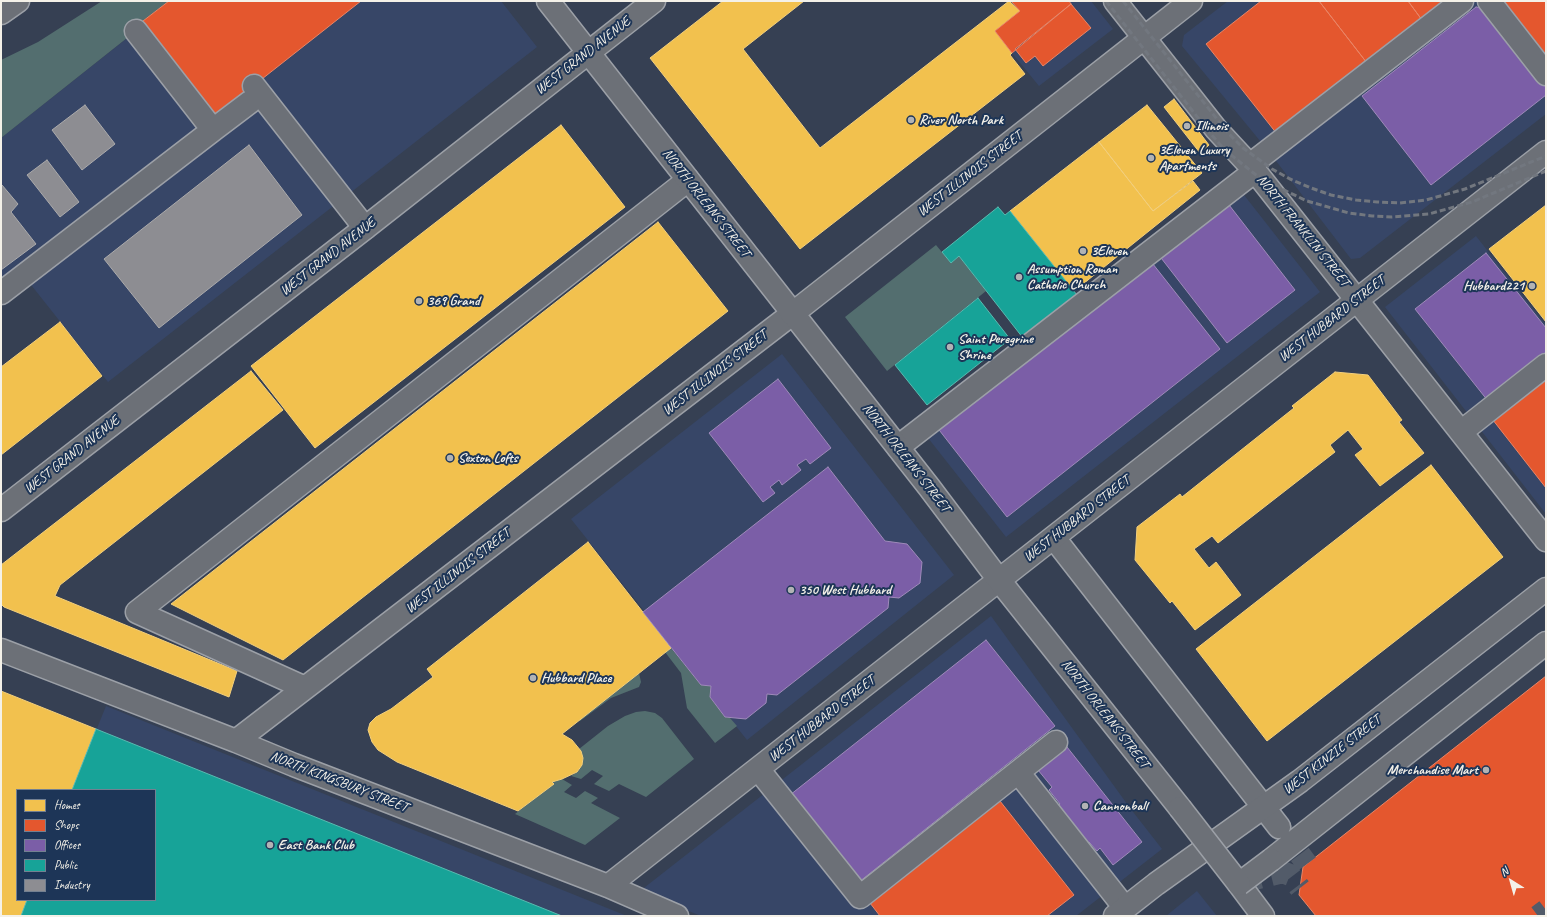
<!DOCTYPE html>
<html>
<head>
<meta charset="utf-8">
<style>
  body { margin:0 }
  #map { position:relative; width:1547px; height:917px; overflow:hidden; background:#364053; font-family:Caveat,sans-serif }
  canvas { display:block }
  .frame { position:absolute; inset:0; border:2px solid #f4f1e8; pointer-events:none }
  .legend { position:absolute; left:16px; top:789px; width:140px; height:112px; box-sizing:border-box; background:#1d3557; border:1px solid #738091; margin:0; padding:5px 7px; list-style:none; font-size:12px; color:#f4f1e8 }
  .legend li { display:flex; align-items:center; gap:8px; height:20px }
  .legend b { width:20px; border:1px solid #738091 }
  .north { position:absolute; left:1491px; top:861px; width:40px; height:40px; -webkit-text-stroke:3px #1d3557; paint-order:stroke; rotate:323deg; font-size:11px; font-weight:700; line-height:16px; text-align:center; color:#f4f1e8 }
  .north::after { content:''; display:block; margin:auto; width:14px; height:18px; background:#f4f1e8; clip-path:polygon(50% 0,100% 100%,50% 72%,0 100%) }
</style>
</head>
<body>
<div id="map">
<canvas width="1547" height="917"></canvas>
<div class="frame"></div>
<ul class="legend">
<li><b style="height:11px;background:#f2c14e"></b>Homes</li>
<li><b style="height:11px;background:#e4572e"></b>Shops</li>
<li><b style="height:11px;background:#7b5ea7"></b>Offices</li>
<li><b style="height:11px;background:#17a398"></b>Public</li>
<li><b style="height:11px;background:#8d8d92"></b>Industry</li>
</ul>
<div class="north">N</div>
</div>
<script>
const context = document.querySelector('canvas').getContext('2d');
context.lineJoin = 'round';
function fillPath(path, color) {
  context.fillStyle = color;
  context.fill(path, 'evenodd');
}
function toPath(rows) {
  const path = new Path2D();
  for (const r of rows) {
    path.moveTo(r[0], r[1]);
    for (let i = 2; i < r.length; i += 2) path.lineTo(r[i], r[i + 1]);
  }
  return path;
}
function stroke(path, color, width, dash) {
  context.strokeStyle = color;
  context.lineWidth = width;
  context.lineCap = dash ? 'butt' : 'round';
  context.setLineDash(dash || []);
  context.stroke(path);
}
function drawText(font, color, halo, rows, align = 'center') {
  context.font = font + ' Caveat,sans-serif';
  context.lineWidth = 4;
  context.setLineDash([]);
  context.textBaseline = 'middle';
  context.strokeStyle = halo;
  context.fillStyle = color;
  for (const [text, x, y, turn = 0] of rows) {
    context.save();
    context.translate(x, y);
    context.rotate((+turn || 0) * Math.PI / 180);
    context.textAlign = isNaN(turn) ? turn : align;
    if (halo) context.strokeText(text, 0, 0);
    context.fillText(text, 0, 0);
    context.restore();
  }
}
fillPath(toPath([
  [174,1,501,1,537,47,108,382,24,276,1,293,1,138],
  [1009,1,1091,1,1113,29,1039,86,985,20],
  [1228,1,1546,1,1546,114,1360,258,1351,259,1270,153,1182,46,1184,35],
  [1237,186,1320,292,1006,537,921,429],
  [1476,236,1546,325,1546,514,1385,307],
  [782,354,954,575,747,740,571,519],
  [991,616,1130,808,1162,849,1076,916,701,916,640,891],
  [106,706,627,916,21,916,155,900,155,790,72,790],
  [1197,891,1217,916,1166,916,1182,903]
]), '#374667');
fillPath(toPath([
  [102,1,169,1,125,35,127,38,1,138,1,60,38,42],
  [936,245,951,263,959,256,986,291,887,371,845,317],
  [671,648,701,685,711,686,710,697,725,717,730,718,737,726,715,743,687,708,681,673,665,652],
  [639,673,641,682,639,687,611,698,580,721,579,720],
  [645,711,655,713,662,718,694,759,646,797,619,784,609,791,594,784,603,776,592,770,581,779,571,776,577,772,582,765,583,758,579,749,608,726,625,716,636,712],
  [562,779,572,785,564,792,576,798,585,791,598,798,591,803,620,818,585,845,515,814,553,784,552,782]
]), '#536e6f');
const homes = toPath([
  [723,1,804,1,743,49,820,148,1009,1,1020,11,995,31,1012,53,1010,55,1025,74,800,249,650,58,723,1],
  [1174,99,1209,145,1200,153,1164,107,1174,99],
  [1147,105,1202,173,1153,211,1099,142,1147,105],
  [561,125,625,207,315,448,251,366,561,125],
  [1099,142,1153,211,1193,181,1200,190,1073,292,1010,211,1099,142],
  [1546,205,1546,322,1489,249,1546,205],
  [658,222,728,311,283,660,171,604,658,222],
  [60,322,102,376,1,455,1,367,60,322],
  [251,371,283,410,60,585,55,596,237,671,229,697,4,607,1,604,1,565,251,371],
  [1335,372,1368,375,1402,420,1399,422,1424,453,1380,486,1355,455,1363,449,1348,430,1330,445,1335,452,1218,543,1212,536,1194,549,1209,568,1216,562,1241,595,1195,630,1172,601,1170,603,1135,560,1137,527,1180,494,1182,497,1294,408,1292,406,1335,372],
  [1431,465,1503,557,1267,741,1196,649,1431,465],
  [588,542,671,648,562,734,572,740,581,751,583,758,582,765,577,772,562,779,552,782,554,784,518,811,397,762,378,750,372,742,368,730,370,723,376,717,391,709,433,677,427,669,588,542],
  [1,691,96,729,72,790,17,790,17,900,27,900,21,916,1,916,1,691]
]);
fillPath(homes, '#f2c14e');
stroke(homes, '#f3cf7c', 1);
const shops = toPath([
  [169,1,361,1,215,116,143,21,169,1],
  [1011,1,1069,1,1071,4,1012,53,995,31,1020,11,1011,1],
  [1261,1,1319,1,1367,63,1277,134,1206,44,1261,1],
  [1319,1,1408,1,1422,20,1367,63,1319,1],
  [1408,1,1447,1,1422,20,1408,1],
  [1499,1,1546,1,1546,61,1499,1],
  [1071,4,1091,28,1043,66,1035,56,1026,63,1015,49,1071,4],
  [1546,370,1546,488,1489,415,1546,370],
  [1546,676,1546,916,1316,916,1299,895,1303,867,1546,676],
  [1000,801,1074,895,1047,916,880,916,870,903,1000,801]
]);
fillPath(shops, '#e4572e');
stroke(shops, '#e98566', 1);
const offices = toPath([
  [1476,7,1485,8,1546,86,1546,95,1431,185,1362,96,1476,7],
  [1226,201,1295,290,1227,343,1158,254,1226,201],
  [1486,253,1546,328,1546,355,1488,401,1415,309,1486,253],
  [1149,259,1220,349,1007,517,936,426,1149,259],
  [778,379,831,448,810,464,806,459,797,465,801,470,782,485,779,480,770,487,775,493,763,502,709,433,778,379],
  [828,467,885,541,907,544,922,562,920,583,899,598,889,597,888,608,777,695,767,694,766,703,746,719,725,717,710,697,711,686,701,685,643,612,828,467],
  [986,640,1055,726,859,882,790,795,986,640],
  [1067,747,1142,842,1113,865,1100,848,1097,851,1089,842,1084,846,1055,808,1060,804,1049,790,1052,787,1038,770,1067,747]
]);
fillPath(offices, '#7b5ea7');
stroke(offices, '#9f8aba', 1);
const public = toPath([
  [998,207,1005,215,1010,211,1077,295,1023,338,959,256,951,263,942,252,998,207],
  [978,298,1010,339,927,405,895,365,978,298],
  [96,729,562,916,21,916,27,900,155,900,155,790,72,790,96,729]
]);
fillPath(public, '#17a398');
stroke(public, '#59bab0', 1);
const industry = toPath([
  [85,105,115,144,82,170,52,130,85,105],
  [249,145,302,215,159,328,104,259,249,145],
  [47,160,79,202,60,217,27,175,47,160],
  [1,185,2,185,18,204,11,212,36,244,1,270,1,185]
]);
fillPath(industry, '#8d8d92');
stroke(industry, '#acabac', 1);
stroke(toPath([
  [1280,828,1307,864],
  [1239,883,1279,873,1285,873,1290,875,1300,888],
  [1538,916,1546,910]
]), '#525b69', 22, [22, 11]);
const minor = toPath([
  [1115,1,1216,129,1255,171,1546,540],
  [1489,1,1546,74],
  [254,86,365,228],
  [213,130,250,102],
  [1250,165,1462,1],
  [1,293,213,130,136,31],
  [1461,432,1546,365],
  [898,447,1255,171],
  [1054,538,1279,827],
  [1,650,236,741,294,765,608,886,677,916],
  [305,688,137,612,688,180],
  [236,741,792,314],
  [758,769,860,897,1056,742],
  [1018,772,1125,908],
  [1271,860,1546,643],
  [608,886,999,580]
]);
const major = toPath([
  [548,1,929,487,999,580,1180,808],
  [792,314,1191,1],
  [1,510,365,228,654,1],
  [999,580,1546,152],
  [1239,884,1263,916],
  [1115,916,1156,884,1300,781,1546,589]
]);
const highway = toPath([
  [1,13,18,1]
]);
stroke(minor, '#9ca0a7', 25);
stroke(major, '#9ca0a7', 25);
stroke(highway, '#9ca0a7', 25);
stroke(minor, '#6c7077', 22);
stroke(major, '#6c7077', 22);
stroke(highway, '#6c7077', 22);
stroke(toPath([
  [1106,1,1210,133,1225,150,1256,175,1288,192,1307,201,1349,213,1372,216,1392,217,1429,214,1472,202,1546,171],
  [1123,1,1228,133,1243,148,1272,169,1290,179,1311,188,1331,195,1356,200,1377,202,1400,203,1426,200,1465,189,1546,156]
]), '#72777f', 3, [6, 3]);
const minorBridge = toPath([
  [1239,884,1271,860]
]);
const majorBridge = toPath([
  [1180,808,1239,884]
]);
stroke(minorBridge, '#9ca0a7', 25, []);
stroke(majorBridge, '#9ca0a7', 25, []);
stroke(minorBridge, '#6c7077', 22);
stroke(majorBridge, '#6c7077', 22);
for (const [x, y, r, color] of [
  [911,120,4,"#b2b3b4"],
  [1187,126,4,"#b2b3b4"],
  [1151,158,4,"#b2b3b4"],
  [1083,251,4,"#b2b3b4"],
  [1019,277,4,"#b2b3b4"],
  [1532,286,4,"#b2b3b4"],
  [419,301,4,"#b2b3b4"],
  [950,347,4,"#b2b3b4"],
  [450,458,4,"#b2b3b4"],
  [791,590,4,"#b2b3b4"],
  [533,678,4,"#b2b3b4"],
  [1486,770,4,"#b2b3b4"],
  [1085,806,4,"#b2b3b4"],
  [270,845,4,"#b2b3b4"]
]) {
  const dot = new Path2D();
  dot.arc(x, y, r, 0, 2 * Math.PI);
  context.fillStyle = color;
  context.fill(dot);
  stroke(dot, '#1d3557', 1.5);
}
drawText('14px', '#f4f1e8', '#1d3557', [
  ["WEST GRAND AVENUE",583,56,-38],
  ["WEST ILLINOIS STREET",970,174,-38],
  ["NORTH ORLEANS STREET",706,203,52],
  ["NORTH FRANKLIN STREET",1303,231,51],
  ["WEST GRAND AVENUE",328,257,-38],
  ["WEST HUBBARD STREET",1332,319,-38],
  ["WEST ILLINOIS STREET",715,373,-38],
  ["WEST GRAND AVENUE",72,455,-38],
  ["NORTH ORLEANS STREET",906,458,52],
  ["WEST HUBBARD STREET",1077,519,-38],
  ["WEST ILLINOIS STREET",458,571,-38],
  ["NORTH ORLEANS STREET",1105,714,52],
  ["WEST HUBBARD STREET",822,719,-38],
  ["WEST KINZIE STREET",1332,755,-38],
  ["NORTH KINGSBURY STREET",339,782,21]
]);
drawText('bold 14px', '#f4f1e8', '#1d3557', [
  ["River North Park",919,120],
  ["Illinois",1195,126],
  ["3Eleven Luxury",1159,150],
  ["Apartments",1159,166],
  ["3Eleven",1091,251],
  ["Assumption Roman",1027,269],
  ["Catholic Church",1027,285],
  ["Hubbard221",1524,286,"right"],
  ["369 Grand",427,301],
  ["Saint Peregrine",958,339],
  ["Shrine",958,355],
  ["Sexton Lofts",458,458],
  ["350 West Hubbard",799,590],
  ["Hubbard Place",541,678],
  ["Merchandise Mart",1478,770,"right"],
  ["Cannonball",1093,806],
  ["East Bank Club",278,845]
], 'left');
</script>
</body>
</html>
